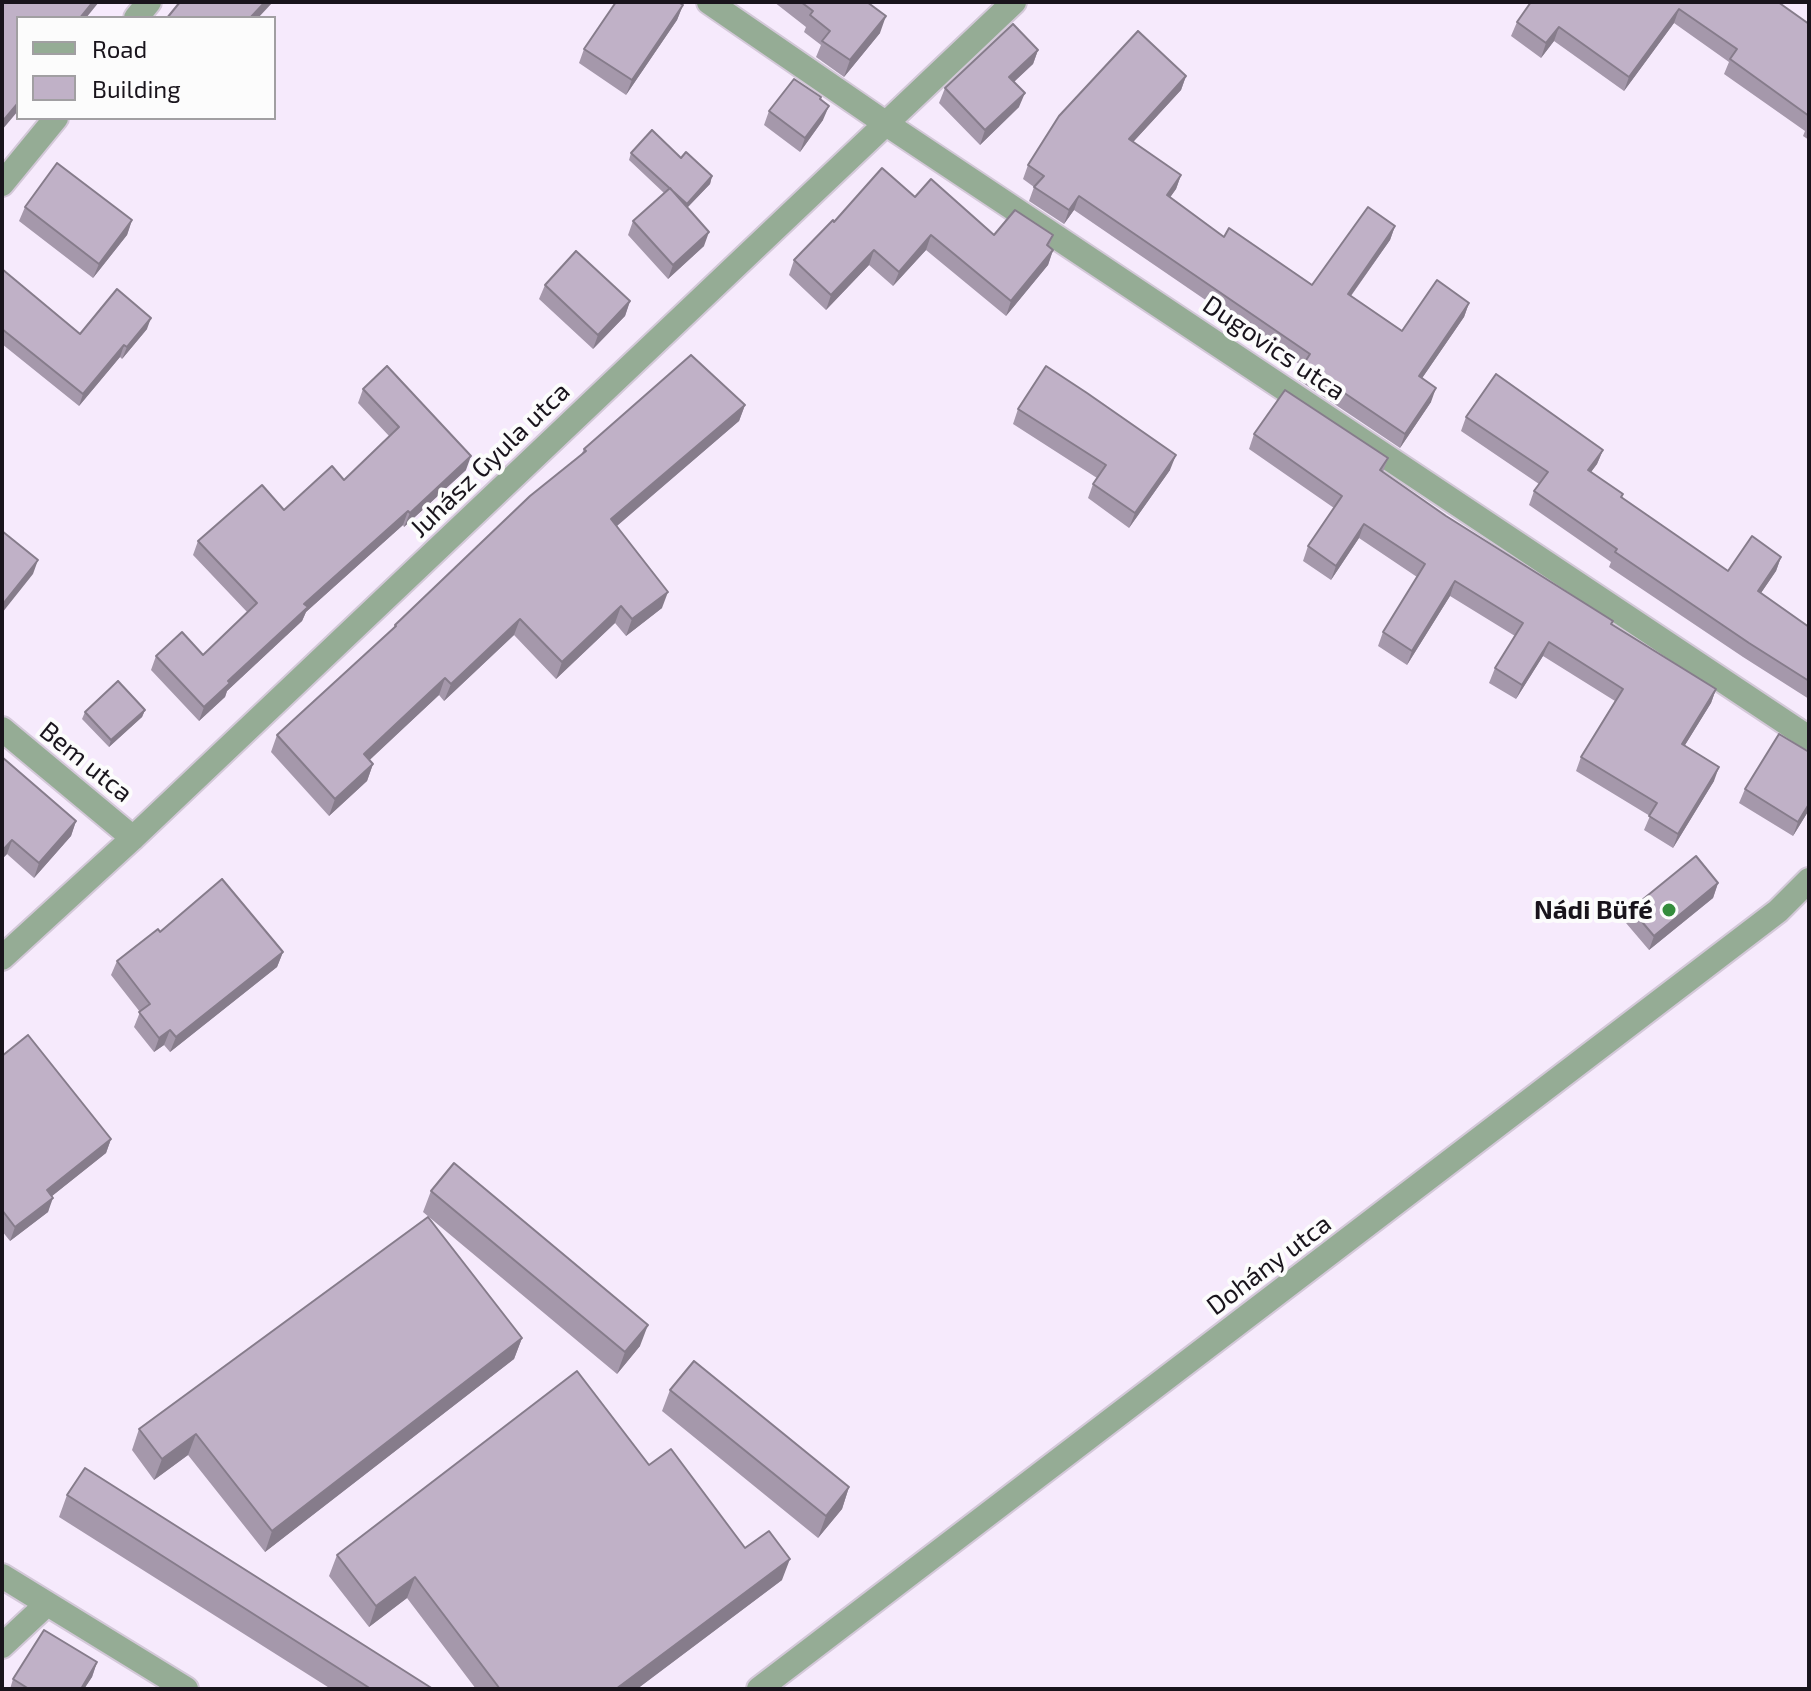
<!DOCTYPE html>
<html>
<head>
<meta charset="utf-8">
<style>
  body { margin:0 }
  #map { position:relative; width:1811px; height:1691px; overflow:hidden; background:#f6eafc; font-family:"Exo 2",sans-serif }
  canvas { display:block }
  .frame { position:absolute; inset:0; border:4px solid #19141c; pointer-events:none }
  .legend { position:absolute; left:16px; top:16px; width:260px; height:104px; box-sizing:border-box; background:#fcfcfc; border:2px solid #a19fa2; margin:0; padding:10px 14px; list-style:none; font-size:24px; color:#19141c }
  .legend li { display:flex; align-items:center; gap:16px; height:40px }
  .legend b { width:40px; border:2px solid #a19fa2 }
</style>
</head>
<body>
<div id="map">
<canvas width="1811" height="1691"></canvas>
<div class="frame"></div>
<ul class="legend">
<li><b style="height:10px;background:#95ac95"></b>Road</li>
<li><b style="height:22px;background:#c0b1c7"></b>Building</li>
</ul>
</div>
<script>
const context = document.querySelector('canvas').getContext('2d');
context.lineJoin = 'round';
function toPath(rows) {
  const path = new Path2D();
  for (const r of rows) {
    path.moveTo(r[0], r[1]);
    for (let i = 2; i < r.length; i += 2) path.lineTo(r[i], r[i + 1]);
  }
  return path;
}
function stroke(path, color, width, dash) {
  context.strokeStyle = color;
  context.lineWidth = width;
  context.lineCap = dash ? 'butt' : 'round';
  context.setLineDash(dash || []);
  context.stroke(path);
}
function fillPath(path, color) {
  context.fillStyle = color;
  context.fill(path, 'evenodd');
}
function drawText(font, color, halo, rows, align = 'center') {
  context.font = font + ' "Exo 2",sans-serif';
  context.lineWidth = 8;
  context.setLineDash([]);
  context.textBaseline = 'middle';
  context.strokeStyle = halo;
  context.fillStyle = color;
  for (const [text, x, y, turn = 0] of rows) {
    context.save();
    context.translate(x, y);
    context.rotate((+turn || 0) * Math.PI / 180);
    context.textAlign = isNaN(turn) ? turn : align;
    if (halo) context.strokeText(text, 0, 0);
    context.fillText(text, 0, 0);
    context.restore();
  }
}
const minor = toPath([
  [709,2,885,123,1809,738],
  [136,18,149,2],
  [2,184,56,118],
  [2,729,133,838],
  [2,958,133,838,1014,2],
  [2,1576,186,1689],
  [2,1646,47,1604],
  [759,1689,1778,911,1809,880]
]);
stroke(minor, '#d3c8d8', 28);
stroke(minor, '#95ac95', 24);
fillPath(toPath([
  [774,2,868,2,880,33,844,77,816,57,821,45,804,32,806,27],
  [1531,2,1778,2,1809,24,1809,140,1803,136,1805,131,1724,74,1729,62,1674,23,1624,91,1554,41,1541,58,1511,36,1517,22],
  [683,5,677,20,626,95,579,63,584,49],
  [1038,50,1033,64,1014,82,1019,107,980,145,939,103,945,88],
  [1186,76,1181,90,1133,142,1181,175,1176,189,1170,197,1224,237,1312,285,1395,226,1390,240,1351,296,1402,331,1469,303,1464,317,1422,378,1431,402,1400,448,1297,379,1302,366,1074,210,1064,224,1029,201,1034,187,1023,179,1028,165],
  [821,97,820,100,823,120,800,152,764,125,769,111],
  [631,153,681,158,712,176,710,184,687,208,704,246,668,279,628,235,633,221,664,193,629,160],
  [915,197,994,235,1053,235,1049,247,1053,250,1048,265,1006,316,926,250,893,286,869,265,826,310,789,275,794,260,834,222],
  [25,207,132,220,127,235,93,278,19,221],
  [2,269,80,334,147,329,122,359,120,357,79,406,2,344],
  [545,285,630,301,625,316,593,349,539,299],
  [363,389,466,470,404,527,403,525,306,612,302,621,227,691,225,697,199,721,151,670,156,656,203,655,248,613,193,555,198,541,284,510,344,480,390,437,358,403],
  [745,405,739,421,617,526,662,608,626,636,615,623,556,679,514,635,444,701,439,695,369,760,373,764,367,781,329,816,271,752,277,735,393,629,395,625,581,455,584,449],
  [1018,409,1170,470,1129,528,1088,498,1093,484,1097,478,1013,424],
  [1466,417,1603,450,1597,464,1591,472,1623,494,1622,498,1728,571,1781,557,1776,571,1761,593,1809,627,1809,699,1743,657,1609,567,1611,562,1529,505,1534,491,1539,484,1461,431],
  [1254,434,1388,458,1383,472,1446,516,1612,624,1716,689,1711,703,1685,745,1714,781,1673,848,1644,830,1650,816,1576,771,1581,757,1615,701,1543,656,1516,699,1489,683,1495,668,1515,636,1450,596,1407,665,1378,646,1383,632,1417,577,1359,538,1331,580,1303,561,1308,546,1334,508,1249,449],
  [145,710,142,717,109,747,82,719,85,712],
  [1809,752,1809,810,1793,836,1739,803,1745,789],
  [2,757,76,821,71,836,34,878,7,854,2,859],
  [1718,883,1713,898,1649,950,1626,923,1631,909],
  [160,932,283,952,277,967,170,1052,164,1045,154,1052,134,1027,140,1012,111,975,117,961],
  [2,1056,111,1139,106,1153,52,1196,48,1212,10,1241,2,1231],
  [431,1191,640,1346,617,1374,423,1212],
  [522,1338,514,1359,265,1552,188,1455,154,1480,132,1450,139,1429],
  [670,1390,849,1487,842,1509,818,1538,662,1411],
  [649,1465,782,1580,637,1689,476,1689,407,1598,369,1627,329,1576,337,1555],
  [67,1495,433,1689,331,1689,59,1517],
  [97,1662,92,1677,84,1689,10,1689,13,1679]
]), '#a598ab');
fillPath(toPath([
  [93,2,99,2,86,18,80,18],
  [265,2,273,2,258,18,250,18],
  [683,5,677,20,626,95,632,80],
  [1679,9,1674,23,1624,91,1629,77],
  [886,16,880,33,844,77,850,60],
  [1559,27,1554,41,1541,58,1546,43],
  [1038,50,1033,64,1004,91,1009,77],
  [1186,76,1181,90,1123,153,1129,139],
  [1025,93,1019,107,980,145,985,130],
  [18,103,18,111,2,130,2,122],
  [829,106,823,120,800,152,805,138],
  [1181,175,1176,189,1162,209,1167,195],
  [712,176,710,184,684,211,687,204],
  [1079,196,1074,210,1064,224,1069,210],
  [132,220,127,235,93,278,99,264],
  [1395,226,1390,240,1342,308,1348,294],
  [709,232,704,246,668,279,673,265],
  [931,235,926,250,893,286,899,272],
  [874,250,869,265,826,310,831,295],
  [1053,250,1048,265,1006,316,1011,301],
  [630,301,625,316,593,349,598,335],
  [1469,303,1464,317,1414,390,1419,376],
  [151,318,147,329,122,359,127,347],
  [124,345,120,357,79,406,83,394],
  [1436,388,1431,402,1400,448,1405,434],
  [745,405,739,421,605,536,611,519],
  [1603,450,1597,464,1582,484,1588,470],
  [1176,455,1170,470,1129,528,1135,513],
  [471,456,466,470,404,527,410,513],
  [408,511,403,525,306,612,302,621,227,691,225,697,199,721,204,707,304,604],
  [1364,524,1359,538,1331,580,1336,566],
  [1781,557,1776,571,1752,606,1758,591],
  [38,560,33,574,2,613,2,605],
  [1455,581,1450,596,1407,665,1412,651],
  [668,592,662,608,626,636,632,619],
  [621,606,615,623,556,679,562,662],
  [520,619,514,635,444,701,451,684],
  [1549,642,1543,656,1516,699,1522,685],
  [445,678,439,695,358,771,364,754],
  [1716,689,1711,703,1677,758,1682,744],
  [145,710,142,717,109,747,111,740],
  [373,764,367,781,329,816,335,799],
  [1719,767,1714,781,1673,848,1678,834],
  [1809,804,1809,810,1793,836,1798,822],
  [76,821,71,836,34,878,39,863],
  [12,840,7,854,2,859,2,851],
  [1718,883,1713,898,1649,950,1654,936],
  [283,952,277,967,170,1052,176,1037],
  [170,1030,164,1045,154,1052,159,1038],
  [111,1139,106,1153,42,1204,47,1190],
  [53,1198,48,1212,10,1241,15,1227],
  [648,1325,640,1346,617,1374,625,1352],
  [522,1338,514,1359,265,1552,272,1531],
  [196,1434,188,1455,154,1480,162,1459],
  [849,1487,842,1509,818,1538,826,1516],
  [790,1559,782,1580,637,1689,616,1689],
  [415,1577,407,1598,369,1627,376,1606],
  [97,1662,92,1677,84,1689,81,1689]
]), '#867c8b');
const building = toPath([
  [2,2,93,2,80,18,18,18,18,103,2,122,2,2],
  [180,2,265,2,250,18,167,18,180,2],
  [616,2,678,2,683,5,632,80,584,49,616,2],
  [801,2,867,2,886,16,850,60,822,41,830,31,810,15,813,11,801,2],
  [1531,2,1778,2,1809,24,1809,116,1730,59,1737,49,1679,9,1629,77,1559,27,1546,43,1517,22,1531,2],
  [1013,24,1038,50,1009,77,1025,93,985,130,945,88,1013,24],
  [1138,31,1186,76,1129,139,1181,175,1167,195,1224,237,1229,228,1312,285,1368,207,1395,226,1348,294,1402,331,1437,280,1469,303,1419,376,1436,388,1405,434,1303,365,1310,354,1079,196,1069,210,1034,187,1044,176,1028,165,1059,116,1138,31],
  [794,79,821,97,820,99,829,106,805,138,769,111,794,79],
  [652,130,681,158,686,152,712,176,687,204,631,153,652,130],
  [57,163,132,220,99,264,25,207,57,163],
  [882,168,915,197,931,179,994,235,1015,210,1053,235,1047,245,1053,250,1011,301,931,235,899,272,874,250,831,295,794,260,833,220,834,222,882,168],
  [670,188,709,232,673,265,633,221,670,188],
  [576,251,630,301,598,335,545,285,576,251],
  [2,269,80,334,117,289,151,318,127,347,124,345,83,394,2,329,2,269],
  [691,355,745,405,611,519,668,592,632,619,621,606,562,662,520,619,451,684,445,678,364,754,373,764,335,799,277,735,396,626,395,625,530,496,586,451,584,449,691,355],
  [387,366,471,456,410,513,408,511,304,604,308,607,228,681,230,683,204,707,156,656,182,632,203,655,257,603,198,541,262,485,284,510,332,466,344,480,399,427,363,389,387,366],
  [1046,366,1087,393,1176,455,1135,513,1093,484,1106,465,1018,409,1046,366],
  [1496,374,1603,450,1588,470,1623,494,1621,497,1728,571,1752,536,1781,557,1758,591,1809,627,1809,681,1749,643,1615,552,1617,549,1534,491,1548,472,1466,417,1496,374],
  [1285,390,1388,458,1380,470,1446,516,1613,621,1611,624,1716,689,1682,744,1719,767,1678,834,1649,816,1657,803,1581,757,1623,689,1549,642,1522,685,1495,668,1523,623,1455,581,1412,651,1383,632,1425,564,1364,524,1336,566,1308,546,1342,496,1254,434,1285,390],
  [2,531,38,560,2,605,2,531],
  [118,681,145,710,111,740,85,712,118,681],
  [1779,734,1809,752,1809,804,1798,822,1745,789,1779,734],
  [2,757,76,821,39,863,12,840,2,851,2,757],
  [1696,856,1718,883,1654,936,1631,909,1696,856],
  [222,879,283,952,176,1037,170,1030,159,1038,139,1012,150,1004,117,961,158,929,160,932,222,879],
  [28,1035,111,1139,47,1190,53,1198,15,1227,2,1210,2,1056,28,1035],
  [454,1163,648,1325,625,1352,431,1191,454,1163],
  [428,1217,522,1338,272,1531,196,1434,162,1459,139,1429,428,1217],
  [694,1361,849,1487,826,1516,670,1390,694,1361],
  [577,1371,649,1465,671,1449,745,1548,769,1531,790,1559,616,1689,500,1689,415,1577,376,1606,337,1555,577,1371],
  [85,1468,433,1689,371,1689,67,1495,85,1468],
  [44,1630,97,1662,81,1689,29,1689,13,1679,44,1630]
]);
fillPath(building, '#c0b1c7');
stroke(building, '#867c8b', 2);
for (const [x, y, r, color] of [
  [1669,910,8,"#348c3c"]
]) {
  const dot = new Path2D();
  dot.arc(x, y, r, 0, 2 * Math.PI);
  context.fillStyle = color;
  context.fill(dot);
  stroke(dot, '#fcfcfc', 3);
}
drawText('26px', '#19141c', '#fcfcfc', [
  ["Dugovics utca",1274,348,34],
  ["Juhász Gyula utca",490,460,-44],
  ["Bem utca",86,762,39],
  ["Dohány utca",1269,1265,-37]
]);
drawText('bold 26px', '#19141c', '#fcfcfc', [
  ["Nádi Büfé",1653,910]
], 'right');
</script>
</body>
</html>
